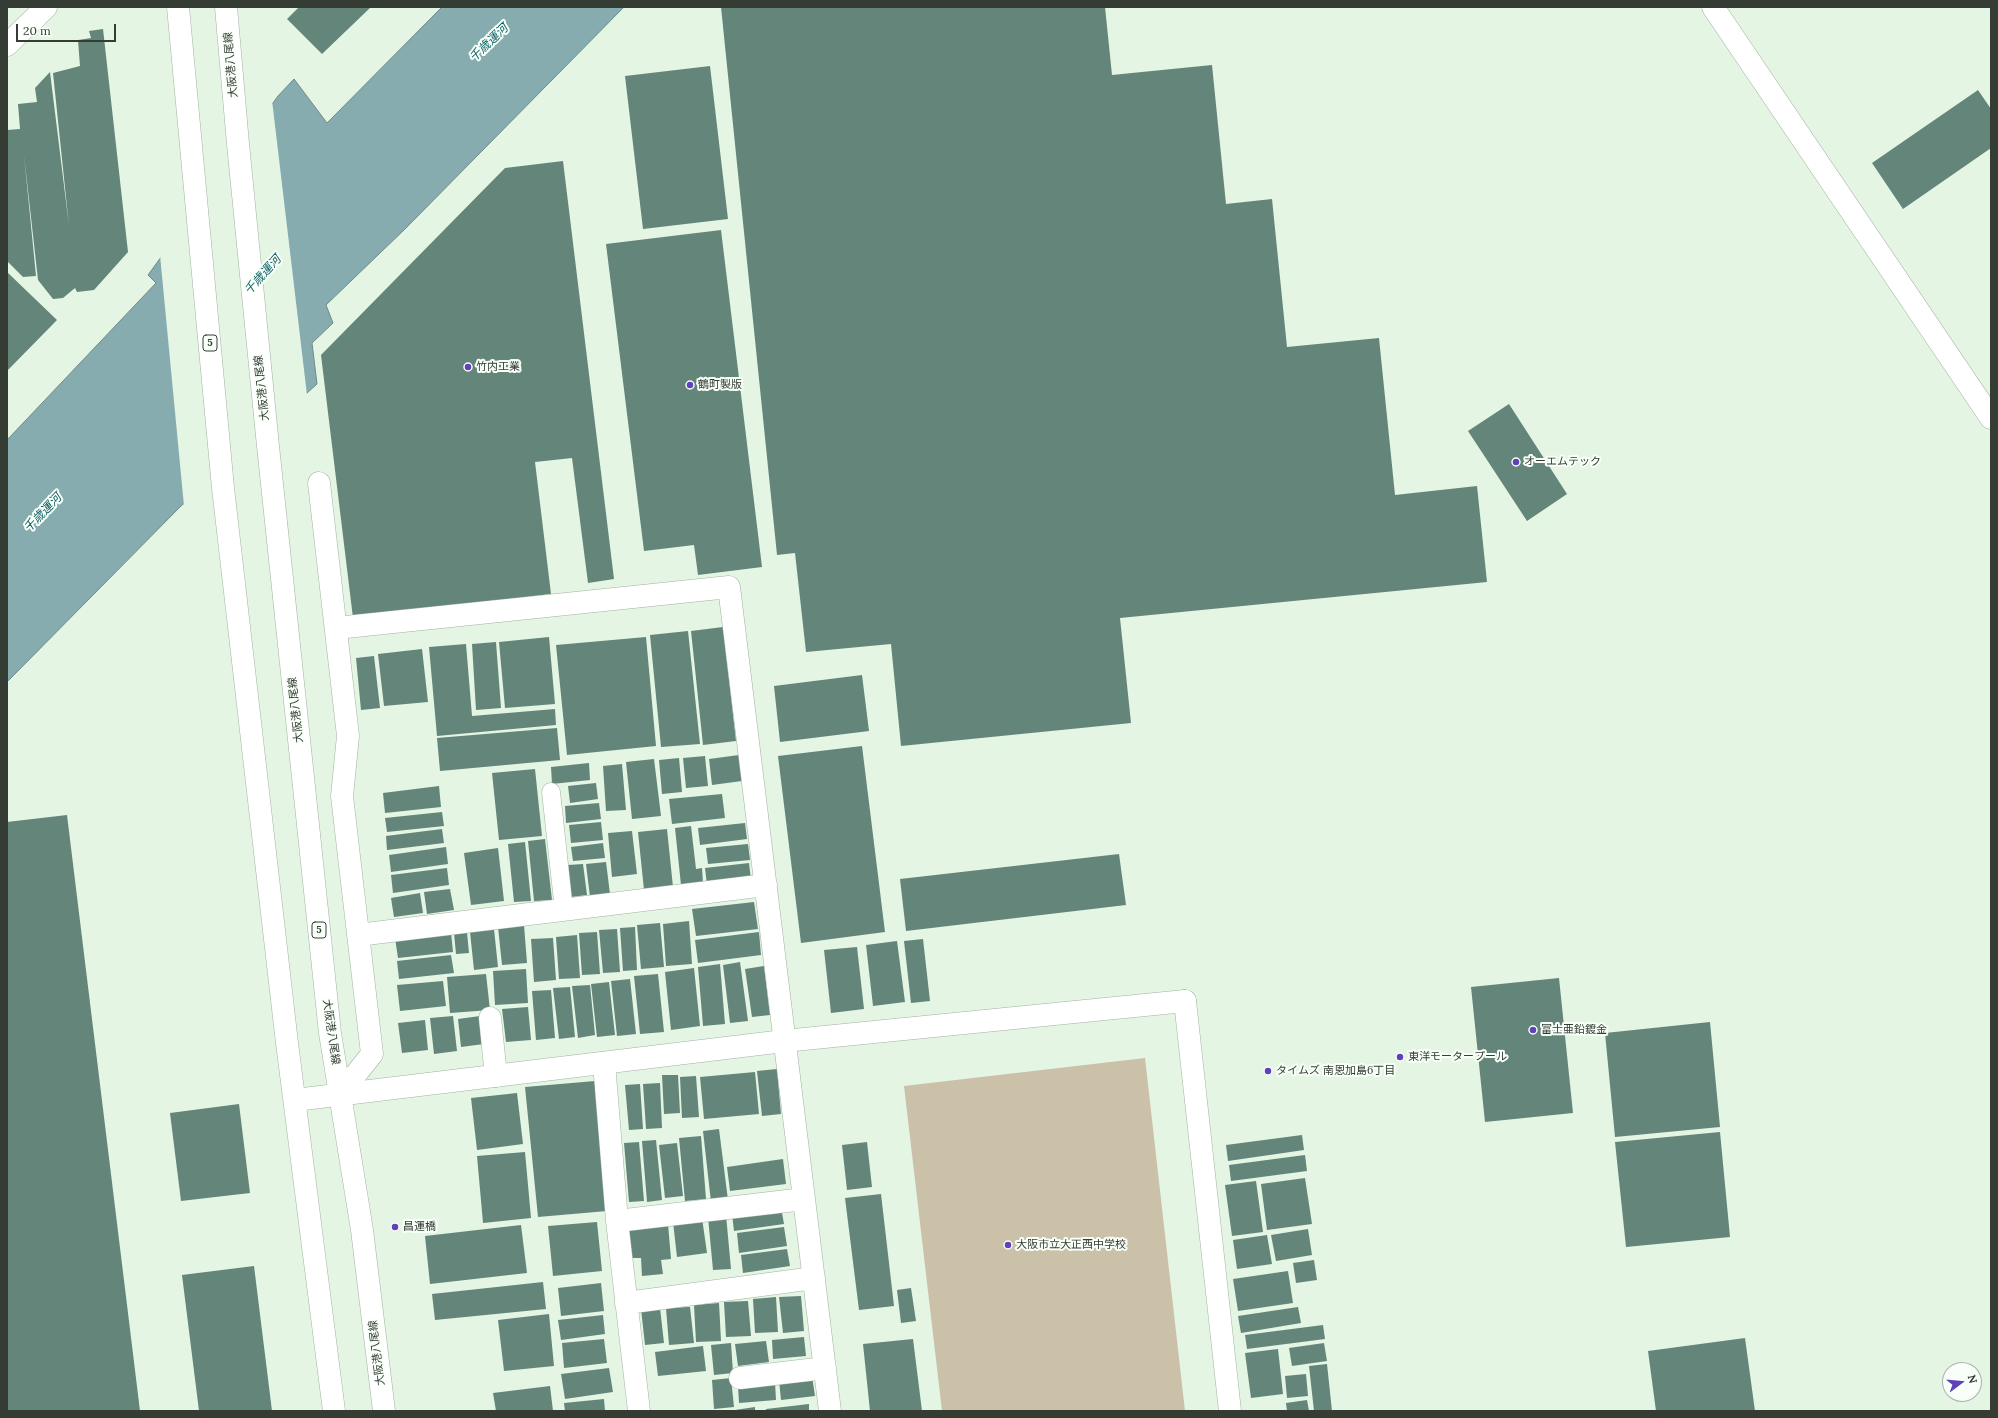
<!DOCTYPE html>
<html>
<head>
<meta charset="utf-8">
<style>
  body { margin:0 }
  #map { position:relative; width:1998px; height:1418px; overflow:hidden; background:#e4f5e3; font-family:Lora,serif }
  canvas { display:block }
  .frame { position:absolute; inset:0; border:8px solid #353c34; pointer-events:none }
  .north { position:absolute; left:1942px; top:1362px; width:40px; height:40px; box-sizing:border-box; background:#f8fff8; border:1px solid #aab1aa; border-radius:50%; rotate:74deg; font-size:11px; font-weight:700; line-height:16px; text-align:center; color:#353c34 }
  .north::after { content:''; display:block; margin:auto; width:14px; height:18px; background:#5f41b9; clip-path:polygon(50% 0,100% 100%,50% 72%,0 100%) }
  .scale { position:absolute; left:16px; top:24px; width:100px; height:18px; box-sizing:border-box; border:2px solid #353c34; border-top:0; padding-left:5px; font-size:12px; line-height:14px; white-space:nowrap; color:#353c34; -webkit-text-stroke:3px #f8fff8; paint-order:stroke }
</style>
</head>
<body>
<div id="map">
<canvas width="1998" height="1418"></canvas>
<div class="frame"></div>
<div class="north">N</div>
<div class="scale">20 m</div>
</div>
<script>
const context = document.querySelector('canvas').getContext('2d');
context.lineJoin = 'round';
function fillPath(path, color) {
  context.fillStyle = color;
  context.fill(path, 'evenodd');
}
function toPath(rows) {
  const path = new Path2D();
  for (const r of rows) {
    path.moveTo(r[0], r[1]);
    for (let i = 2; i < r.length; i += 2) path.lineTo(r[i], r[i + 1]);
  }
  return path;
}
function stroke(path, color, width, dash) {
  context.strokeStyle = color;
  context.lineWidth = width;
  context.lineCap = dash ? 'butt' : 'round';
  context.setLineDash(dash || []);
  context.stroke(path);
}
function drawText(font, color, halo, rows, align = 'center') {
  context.font = font + ' Lora,"Noto Sans JP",serif';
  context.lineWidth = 4;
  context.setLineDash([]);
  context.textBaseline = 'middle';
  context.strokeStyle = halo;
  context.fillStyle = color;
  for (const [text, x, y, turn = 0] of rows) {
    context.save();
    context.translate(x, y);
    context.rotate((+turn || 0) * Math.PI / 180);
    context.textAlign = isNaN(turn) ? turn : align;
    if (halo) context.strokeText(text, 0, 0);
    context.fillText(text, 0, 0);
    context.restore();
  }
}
fillPath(toPath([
  [1145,1058,1185,1411,942,1411,904,1086]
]), '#cbc1a9');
const water = toPath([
  [442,7,624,7,405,229,326,305,333,323,312,343,317,384,180,507,7,682,7,440,156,283,148,275,278,96,294,79,327,123,442,7]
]);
fillPath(water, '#86acaf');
stroke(water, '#6e8a8a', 1);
fillPath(toPath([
  [272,100,307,395,184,506,160,255]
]), '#e4f5e3');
fillPath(toPath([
  [299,7,371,7,322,54,287,19],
  [721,7,1105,7,1112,75,1212,65,1226,204,1272,199,1287,347,1379,338,1395,495,1477,486,1487,582,1120,618,1131,723,901,746,891,644,806,652,795,553,777,555],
  [103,29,128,252,94,290,77,292,75,288,63,298,53,299,38,280,24,155,36,276,23,277,7,261,7,130,20,129,18,104,37,102,35,88,50,72,69,226,53,73,80,66,78,40,91,38,89,31],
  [710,66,728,219,643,229,625,76],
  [1978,90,1991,109,1991,148,1903,209,1872,163],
  [563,161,614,579,588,583,572,458,535,462,551,594,353,618,321,355,505,168],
  [721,230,762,567,698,575,694,545,644,551,606,244],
  [7,272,57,320,7,371],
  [1509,404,1567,494,1527,521,1468,431],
  [723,627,736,741,703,745,691,631],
  [688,631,700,744,661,747,650,635],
  [549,637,555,704,505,708,499,642],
  [646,637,656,746,567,755,556,645],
  [496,642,501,708,476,710,472,644],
  [466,644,472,716,555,709,556,725,437,736,429,647],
  [422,649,428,702,384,706,378,654],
  [374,656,380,708,361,710,356,658],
  [862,675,869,731,780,742,774,686],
  [557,728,560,760,440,771,437,738],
  [862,746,885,932,801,943,778,756],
  [739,755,742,781,712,785,709,759],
  [705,756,708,786,686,788,683,758],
  [679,758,682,792,662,794,659,760],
  [654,759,661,816,632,819,626,762],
  [589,763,590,780,552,784,551,767],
  [622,764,626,810,606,811,603,766],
  [535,769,542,836,499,840,492,773],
  [596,783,598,799,570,803,568,786],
  [439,786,441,807,385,813,383,793],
  [722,794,725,818,672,824,669,799],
  [599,803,601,819,566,823,565,806],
  [442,812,444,826,387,832,385,818],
  [67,815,140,1411,7,1411,7,822],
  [601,822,603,840,571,843,569,825],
  [745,823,747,839,700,845,698,828],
  [691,826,696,869,702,868,703,883,681,885,675,828],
  [442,829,444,843,387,850,386,836],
  [667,829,673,887,644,890,638,832],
  [632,831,637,874,612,877,608,833],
  [545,839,552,900,534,901,528,841],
  [525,842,531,901,514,902,508,844],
  [603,843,605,858,573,861,571,847],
  [748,844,750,860,708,864,706,848],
  [446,847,448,864,391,872,389,855],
  [498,848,504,901,471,905,464,853],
  [1119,854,1126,905,906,931,900,879],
  [606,862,610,894,590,897,586,864],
  [749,863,751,880,707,885,705,868],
  [583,864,587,895,571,897,568,865],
  [447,868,449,885,393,893,391,875],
  [450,889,454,910,427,914,424,892],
  [420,893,423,913,394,917,391,898],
  [754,902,758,929,696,936,692,909],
  [689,921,692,964,666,966,663,924],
  [660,923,664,967,641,969,637,925],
  [524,925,527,963,502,965,498,927],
  [635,927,637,970,623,971,620,928],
  [494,929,498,967,474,970,470,932],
  [617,929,620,972,603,973,599,930],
  [451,932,453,952,398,958,395,938],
  [467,932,469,953,456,954,454,933],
  [597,932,600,974,582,975,579,933],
  [759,932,761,955,698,963,695,940],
  [577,935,580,978,559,979,556,937],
  [553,938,556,980,534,982,531,939],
  [923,939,930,1001,911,1003,904,941],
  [897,941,905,1002,873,1006,866,945],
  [857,947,864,1009,831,1013,824,950],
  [451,955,454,973,399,979,397,961],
  [740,962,748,1021,730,1023,723,965],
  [720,964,725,1024,703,1026,698,967],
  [764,966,770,1015,752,1017,745,969],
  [694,968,700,1026,671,1030,665,972],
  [526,969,528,1003,495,1005,493,971],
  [486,974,490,1010,450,1013,447,977],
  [658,974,664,1032,640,1034,634,976],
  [1559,978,1573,1113,1485,1122,1471,987],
  [630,979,636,1034,617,1036,611,981],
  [443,981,446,1006,400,1011,397,985],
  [609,982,615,1035,597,1037,591,984],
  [590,985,595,1035,578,1038,572,986],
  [570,987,575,1037,559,1039,553,988],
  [551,990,555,1038,536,1040,532,991],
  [528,1007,531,1040,506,1042,502,1009],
  [453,1016,457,1051,434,1054,430,1018],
  [480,1016,484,1044,461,1047,458,1019],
  [425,1020,428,1050,402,1053,398,1023],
  [1710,1022,1720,1127,1615,1137,1605,1033],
  [777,1069,781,1114,762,1116,757,1071],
  [755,1072,759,1114,704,1119,700,1077],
  [662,1075,678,1075,680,1113,664,1114],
  [696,1076,699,1117,682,1118,680,1077],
  [595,1081,607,1211,538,1217,525,1087],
  [660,1083,662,1128,646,1129,643,1084],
  [640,1084,643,1129,629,1130,625,1085],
  [517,1093,523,1144,477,1150,471,1098],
  [239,1104,250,1193,181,1201,170,1113],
  [719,1129,728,1200,711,1202,703,1131],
  [1720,1132,1730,1237,1626,1247,1615,1142],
  [1302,1135,1304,1150,1228,1161,1226,1145],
  [701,1136,706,1199,685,1201,679,1138],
  [656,1140,662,1200,647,1202,642,1141],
  [639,1142,644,1201,629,1202,624,1143],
  [867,1142,872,1187,847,1190,842,1145],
  [677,1143,683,1196,665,1198,659,1145],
  [525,1152,531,1218,483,1223,477,1156],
  [1305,1155,1307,1171,1231,1181,1229,1165],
  [783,1159,786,1184,730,1191,727,1167],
  [1305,1178,1312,1224,1267,1230,1261,1184],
  [1256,1181,1263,1232,1232,1236,1225,1185],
  [881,1194,894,1306,859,1310,845,1198],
  [781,1207,784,1224,734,1231,732,1214],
  [726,1215,731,1269,713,1270,708,1217],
  [702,1218,707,1253,677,1257,673,1222],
  [597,1222,602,1271,553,1276,548,1226],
  [668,1224,671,1259,661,1260,663,1274,642,1276,641,1258,631,1258,628,1228],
  [521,1225,527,1273,430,1284,425,1236],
  [784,1227,787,1246,739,1253,737,1233],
  [1308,1229,1312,1255,1276,1261,1271,1235],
  [1267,1235,1272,1264,1237,1269,1233,1240],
  [787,1249,790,1266,743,1273,741,1255],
  [1314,1260,1317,1280,1296,1283,1293,1263],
  [254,1266,272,1411,199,1411,182,1275],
  [1288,1271,1293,1303,1238,1311,1233,1279],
  [543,1282,546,1309,435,1320,432,1294],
  [601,1283,604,1311,561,1316,558,1288],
  [911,1288,916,1321,901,1323,897,1290],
  [801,1296,804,1331,783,1333,779,1297],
  [776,1297,778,1332,755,1333,753,1299],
  [748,1301,751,1336,726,1337,724,1302],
  [719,1303,721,1341,696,1342,694,1305],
  [690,1307,694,1343,669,1345,666,1308],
  [1298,1307,1301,1323,1241,1333,1238,1316],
  [660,1308,664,1343,645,1345,641,1309],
  [549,1314,554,1366,504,1371,498,1320],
  [603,1315,605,1334,561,1340,558,1320],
  [1323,1325,1325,1339,1247,1349,1245,1335],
  [804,1337,806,1356,773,1359,772,1340],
  [1745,1338,1755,1411,1656,1411,1648,1351],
  [604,1339,607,1363,564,1368,562,1343],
  [913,1339,922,1411,870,1411,863,1344],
  [766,1341,769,1362,738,1366,735,1344],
  [731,1343,733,1373,714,1375,711,1345],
  [1324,1343,1327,1361,1292,1366,1289,1348],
  [703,1346,706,1371,658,1376,655,1352],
  [1278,1349,1283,1394,1251,1398,1245,1353],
  [1327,1364,1332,1411,1314,1411,1309,1366],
  [609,1368,613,1392,565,1399,561,1374],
  [1306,1374,1308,1396,1287,1398,1285,1376],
  [812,1376,815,1396,781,1400,779,1380],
  [731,1378,734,1407,714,1409,712,1380],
  [775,1382,776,1400,739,1403,738,1386],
  [550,1386,553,1411,496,1411,493,1393],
  [604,1399,605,1411,565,1411,564,1403],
  [1307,1400,1309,1411,1287,1411,1286,1403],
  [809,1404,809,1411,766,1411,766,1409],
  [755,1407,755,1411,735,1411,735,1410]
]), '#63857a');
const service = toPath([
  [551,792,564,910]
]);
const minor = toPath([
  [319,483,348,736,342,796,372,1054,340,1094],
  [336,628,729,587,830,1411],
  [358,935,766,885],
  [490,1018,496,1076],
  [784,1041,1185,1001],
  [604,1063,617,1221,639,1411],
  [617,1221,804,1199],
  [626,1303,814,1278],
  [740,1378,825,1368]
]);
const tertiary = toPath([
  [1713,7,1991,418],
  [7,45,46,7],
  [1185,1001,1230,1411],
  [295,1100,784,1041]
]);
const primary = toPath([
  [178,7,223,488,287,1043,334,1411],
  [226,7,238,144,268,446,330,1033,362,1230,384,1411]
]);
stroke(service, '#a2b2a1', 19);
stroke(minor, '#a2b2a1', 23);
stroke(tertiary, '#a2b2a1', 23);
stroke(primary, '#a2b2a1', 23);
stroke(service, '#fff', 18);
stroke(minor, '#fff', 22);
stroke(tertiary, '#fff', 22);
stroke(primary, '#fff', 22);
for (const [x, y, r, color] of [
  [468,367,4,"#5f41b9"],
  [690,385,4,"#5f41b9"],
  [1516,462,4,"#5f41b9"],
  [1533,1030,4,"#5f41b9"],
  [1400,1057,4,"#5f41b9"],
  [1268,1071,4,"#5f41b9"],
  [395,1227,4,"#5f41b9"],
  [1008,1245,4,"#5f41b9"]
]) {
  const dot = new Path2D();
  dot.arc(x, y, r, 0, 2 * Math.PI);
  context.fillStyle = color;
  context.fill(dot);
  stroke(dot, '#f8fff8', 1.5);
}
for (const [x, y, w] of [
  [210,343,14],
  [319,930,14]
]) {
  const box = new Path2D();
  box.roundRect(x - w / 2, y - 8, w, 16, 3);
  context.fillStyle = '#f8fff8';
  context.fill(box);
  stroke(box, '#353c34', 1);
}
drawText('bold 10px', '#353c34', null, [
  ["5",210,343],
  ["5",319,930]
]);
drawText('11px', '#353c34', '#f8fff8', [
  ["大阪港八尾線",231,65,-95],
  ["大阪港八尾線",262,388,-96],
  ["大阪港八尾線",296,710,-96],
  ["大阪港八尾線",331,1032,82],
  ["大阪港八尾線",377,1353,-97]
]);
drawText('11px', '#353c34', '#f8fff8', [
  ["竹内工業",476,367],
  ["鶴町製版",698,385],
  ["オーエムテック",1524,462],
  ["富士亜鉛鍍金",1541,1030],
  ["東洋モータープール",1408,1057],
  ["タイムズ 南恩加島6丁目",1276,1071],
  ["昌運橋",403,1227],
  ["大阪市立大正西中学校",1016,1245]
], 'left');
drawText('italic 12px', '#0e6065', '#f8fff8', [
  ["千歳運河",489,43,-44],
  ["千歳運河",263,275,-48],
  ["千歳運河",43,513,-46]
]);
</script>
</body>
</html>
